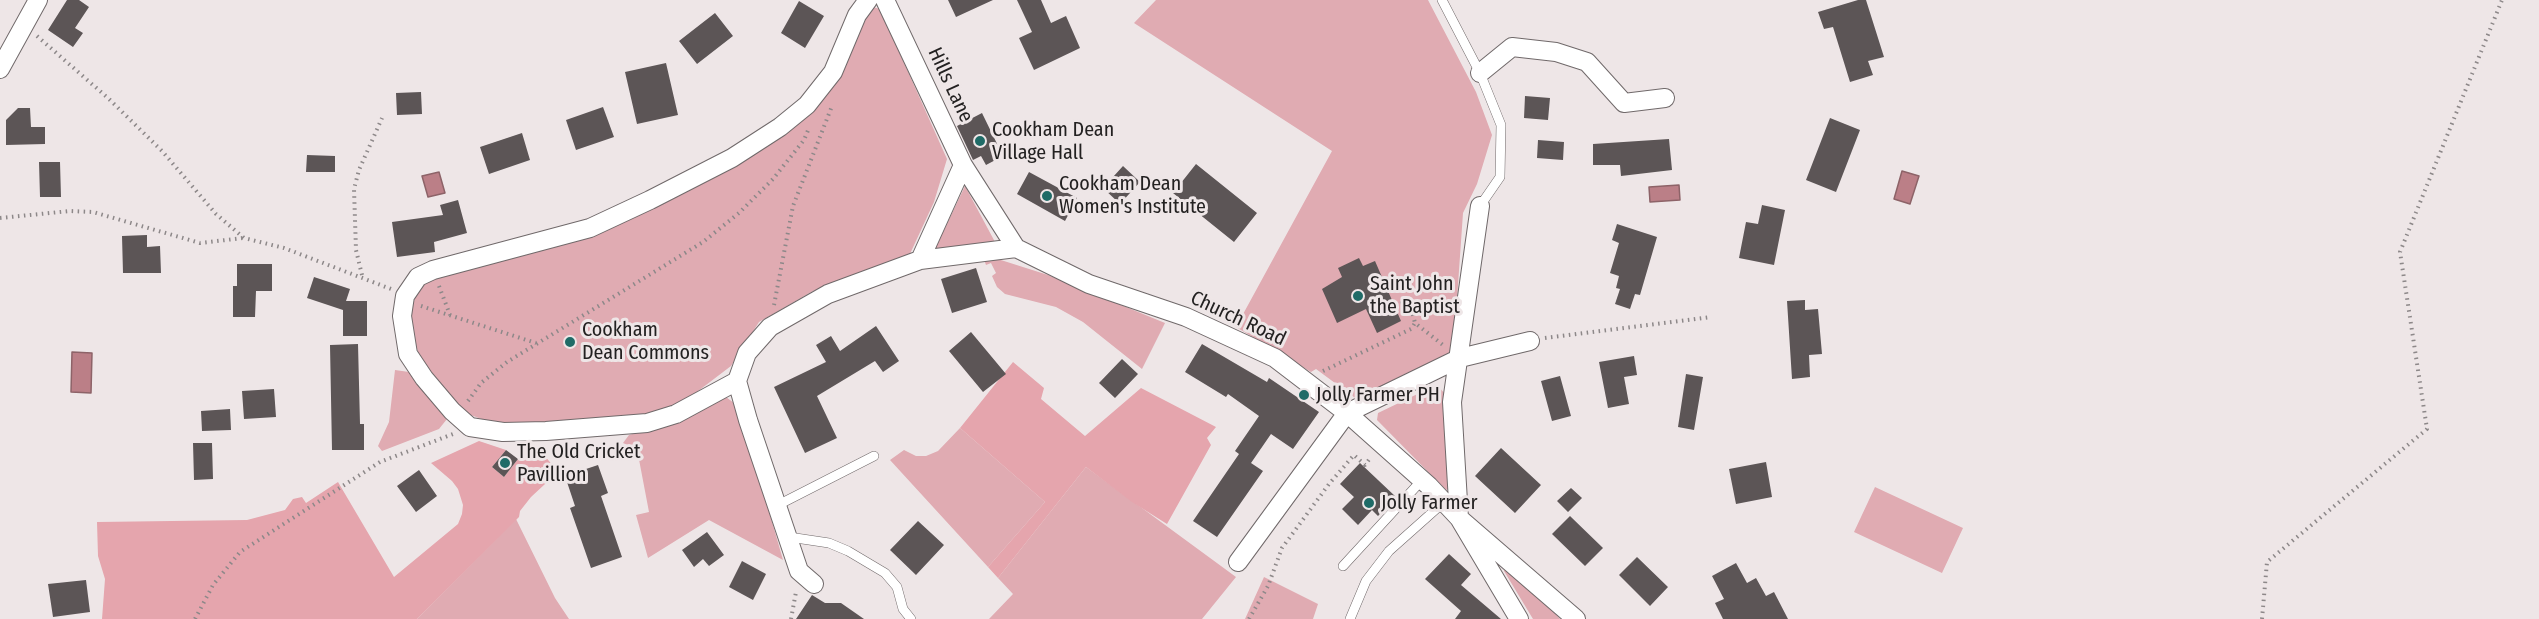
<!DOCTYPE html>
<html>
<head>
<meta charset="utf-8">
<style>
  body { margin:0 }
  canvas { display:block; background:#eee6e7 }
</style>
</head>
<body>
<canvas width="2539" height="619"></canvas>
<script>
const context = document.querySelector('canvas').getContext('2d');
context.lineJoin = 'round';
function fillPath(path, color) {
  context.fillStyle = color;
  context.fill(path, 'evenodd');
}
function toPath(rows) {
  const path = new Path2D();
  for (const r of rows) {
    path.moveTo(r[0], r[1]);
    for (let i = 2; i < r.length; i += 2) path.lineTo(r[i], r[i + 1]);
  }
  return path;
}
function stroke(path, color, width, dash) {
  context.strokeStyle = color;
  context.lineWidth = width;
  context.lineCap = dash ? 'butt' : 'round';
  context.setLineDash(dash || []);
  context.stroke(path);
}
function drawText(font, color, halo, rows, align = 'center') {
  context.font = font + ' "Fira Sans Condensed",sans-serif';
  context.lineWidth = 6;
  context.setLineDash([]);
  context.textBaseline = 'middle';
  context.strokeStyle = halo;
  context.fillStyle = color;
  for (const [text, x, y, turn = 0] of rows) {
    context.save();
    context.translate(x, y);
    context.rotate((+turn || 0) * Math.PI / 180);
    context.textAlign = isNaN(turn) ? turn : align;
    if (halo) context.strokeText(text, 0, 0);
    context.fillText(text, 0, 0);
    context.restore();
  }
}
fillPath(toPath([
  [1156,0,1428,0,1476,92,1492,135,1477,184,1463,213,1454,342,1445,361,1358,400,1316,369,1311,372,1236,327,1332,151,1134,23],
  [873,7,880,9,947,159,934,202,909,256,813,291,759,322,731,366,681,404,632,419,494,424,458,410,420,359,412,331,412,307,417,292,428,280,567,239,781,134,866,12],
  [965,186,995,242,934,251],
  [982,254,1048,275,1165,323,1142,369,1083,322,1056,307,1005,294,997,287,992,276,996,273,991,263,986,265],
  [395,370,409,372,442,405,447,419,439,429,382,451,378,446,389,422],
  [1432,387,1439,387,1445,394,1452,487,1446,490,1377,420,1378,413],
  [726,397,734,403,747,434,783,560,709,520,648,558,636,515,649,512,637,449,623,443,629,435,656,427],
  [960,428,1045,502,988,567,890,460,904,450,916,456,926,456,938,451],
  [1086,467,1236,577,1202,619,989,619,1013,594,998,578],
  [1875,487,1963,528,1942,573,1854,532],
  [516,519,555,598,569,619,417,619],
  [1506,567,1544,600,1560,619,1533,619,1504,571],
  [1264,577,1318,604,1313,619,1245,619]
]), '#e0abb2');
fillPath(toPath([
  [1013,362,1044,388,1041,399,1085,436,1141,388,1216,427,1207,438,1211,445,1167,524,1132,502,1086,467,998,578,988,567,1045,502,960,428],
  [479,441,506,450,492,467,504,477,518,459,540,450,558,472,531,497,520,511,519,517,417,619,102,619,105,579,98,556,97,522,247,520,285,510,293,499,302,497,306,503,338,482,394,577,458,524,462,514,463,505,458,489,452,481,431,463]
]), '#e5a5ad');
const water = toPath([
  [1902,171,1919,176,1910,204,1894,199,1902,171],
  [439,172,445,193,428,197,422,176,439,172],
  [1679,185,1680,200,1650,202,1649,187,1679,185],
  [72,352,92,353,91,393,71,392,72,352]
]);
fillPath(water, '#bb7f87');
stroke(water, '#8d6368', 1.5);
fillPath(toPath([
  [67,0,79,0,89,7,75,28,83,33,73,47,48,30],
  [948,0,993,0,956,17],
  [1017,0,1041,0,1051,23,1066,16,1080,48,1034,70,1019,38,1032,32],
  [1858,0,1866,0,1884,57,1868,61,1873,75,1850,82,1833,27,1824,29,1818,12],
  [799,1,824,16,805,48,781,33],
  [715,13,733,36,697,64,679,41],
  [666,63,678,115,637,124,625,72],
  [421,92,422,114,397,115,396,93],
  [1525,96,1550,98,1548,120,1524,118],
  [603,107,614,137,576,150,566,120],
  [18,108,30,108,31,127,45,127,45,144,6,145,6,120],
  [982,113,1003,156,986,165,981,156,973,160,957,126],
  [1830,118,1860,130,1836,192,1806,180],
  [522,133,530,160,489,174,480,147],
  [1669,139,1672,170,1621,176,1620,165,1593,165,1593,144],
  [1538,140,1564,142,1563,160,1537,158],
  [307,155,335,156,335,172,306,172],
  [39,162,60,162,61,197,40,197],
  [1196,164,1257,213,1234,242,1173,193],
  [1123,166,1140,182,1120,204,1103,188],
  [1029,172,1077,198,1065,221,1017,194],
  [458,200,467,233,434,242,435,252,397,257,392,222,443,215,440,205],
  [1762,205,1785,210,1774,265,1739,258,1746,222,1758,224],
  [1617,224,1657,237,1640,295,1635,294,1630,309,1615,304,1620,289,1616,288,1619,276,1610,273,1619,243,1612,240],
  [147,235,147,247,160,246,161,273,123,273,122,236],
  [1359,258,1363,266,1375,261,1401,321,1377,333,1366,309,1337,323,1322,289,1342,277,1338,268],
  [237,264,272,264,272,291,256,291,255,317,233,317,233,286,237,286],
  [976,268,987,302,952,313,941,279],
  [314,277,350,289,346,301,367,301,367,336,343,336,343,310,307,298],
  [1805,300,1805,310,1818,309,1822,354,1809,355,1810,377,1792,379,1787,301],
  [876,326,899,361,883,372,875,361,817,396,837,438,805,453,774,387,826,362,816,345,831,336,840,351],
  [971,332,1006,374,983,392,949,351],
  [358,344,360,424,364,424,364,450,332,450,330,345],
  [1202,344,1267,382,1269,378,1319,412,1293,449,1271,434,1251,463,1263,471,1217,537,1193,521,1239,454,1235,451,1259,416,1228,394,1226,397,1185,372],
  [1634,356,1637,375,1624,377,1629,404,1608,408,1599,362],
  [1122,359,1138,374,1115,398,1099,383],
  [1686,374,1703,377,1694,430,1678,427],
  [1560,376,1571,416,1552,421,1541,381],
  [274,389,276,417,244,419,242,391],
  [230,409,231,430,202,431,201,411],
  [193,443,212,443,213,479,194,480],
  [1501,448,1541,485,1515,513,1475,476],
  [506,450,518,459,504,477,492,467],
  [1766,462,1772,497,1736,504,1729,469],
  [1360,463,1396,497,1378,516,1372,510,1358,525,1342,509,1354,497,1340,484],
  [598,465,608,493,601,496,622,557,591,568,570,508,575,506,565,476],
  [419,470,437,496,416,512,397,486],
  [1571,488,1582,498,1568,512,1557,501],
  [1570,516,1603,548,1585,566,1552,534],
  [918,521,944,545,916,575,890,550],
  [707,532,724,555,709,566,703,559,694,567,682,550],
  [1449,554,1471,574,1461,585,1501,619,1455,619,1461,611,1425,579],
  [1637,557,1668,587,1650,606,1619,575],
  [742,561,766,574,753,600,729,587],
  [1736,563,1747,583,1756,578,1766,596,1774,592,1788,619,1723,619,1715,603,1724,599,1712,576],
  [86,580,90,612,53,617,48,584],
  [812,595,825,603,841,603,864,619,796,619]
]), '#5c5556');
const service = toPath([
  [1442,0,1480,73,1501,125,1500,177,1480,206],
  [778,505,874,456],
  [789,537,829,543,848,551,885,573,897,587,903,609,911,619],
  [1343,566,1422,480],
  [1350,619,1366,581,1389,551,1444,502]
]);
const minor = toPath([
  [885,0,963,165,1016,248,1089,284,1186,317,1275,358,1347,413,1429,486,1459,518,1576,619],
  [0,69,38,0],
  [1480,73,1512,47,1556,52,1587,62,1624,103,1665,98],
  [1480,206,1452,402,1459,518,1519,619],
  [920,260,963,165],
  [737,381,676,414,647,423,546,431,503,432,470,427,452,411,424,378,408,354,402,316,405,296,418,277,433,270,590,228,650,200,732,158,780,127,807,105,833,72,857,15,868,0],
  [1238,562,1347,413,1460,358,1530,341],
  [814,584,799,571,748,420,737,381,747,353,770,327,828,294,920,260,1016,248]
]);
stroke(service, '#70696a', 10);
stroke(minor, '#70696a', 20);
stroke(toPath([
  [37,36,109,99,162,151,216,214,244,238,284,248,391,289],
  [0,218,70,211,93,212,200,243,243,238],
  [362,275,356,250,354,189,359,170,382,118],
  [439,286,450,315],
  [774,305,793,206,832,106],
  [421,306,536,343],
  [1395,306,1409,300,1415,323],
  [1545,338,1711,317],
  [1323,371,1411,329,1415,323,1443,345],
  [468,401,481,383,507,362,703,242,739,213,773,179,804,140,809,128],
  [195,619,213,585,240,552,380,462,453,434],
  [791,619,796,592],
  [1249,619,1268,586,1282,548,1329,484,1354,455,1365,465,1371,457],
  [2262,619,2267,562,2427,429,2400,252,2502,0]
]), '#8d8889', 4, [1.5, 4.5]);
stroke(service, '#fff', 9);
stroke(minor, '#fff', 18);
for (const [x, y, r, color] of [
  [980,141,6,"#1f6b67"],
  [1047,196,6,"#1f6b67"],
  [1358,296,6,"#1f6b67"],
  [570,342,6,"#1f6b67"],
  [1304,395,6,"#1f6b67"],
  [505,463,6,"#1f6b67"],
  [1369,503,6,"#1f6b67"]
]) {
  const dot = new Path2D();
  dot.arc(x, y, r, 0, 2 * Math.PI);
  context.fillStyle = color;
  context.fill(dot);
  stroke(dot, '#eee6e7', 2);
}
drawText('20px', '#232121', '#eee6e7', [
  ["Hills Lane",950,85,65],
  ["Church Road",1238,319,25]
]);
drawText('20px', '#232121', '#eee6e7', [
  ["Cookham Dean",992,130],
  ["Village Hall",992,153],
  ["Cookham Dean",1059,184],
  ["Women's Institute",1059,207],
  ["Saint John",1370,284],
  ["the Baptist",1370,307],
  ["Cookham",582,330],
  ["Dean Commons",582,353],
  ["Jolly Farmer PH",1316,395],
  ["The Old Cricket",517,452],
  ["Pavillion",517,475],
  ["Jolly Farmer",1381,503]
], 'left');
</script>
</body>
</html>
